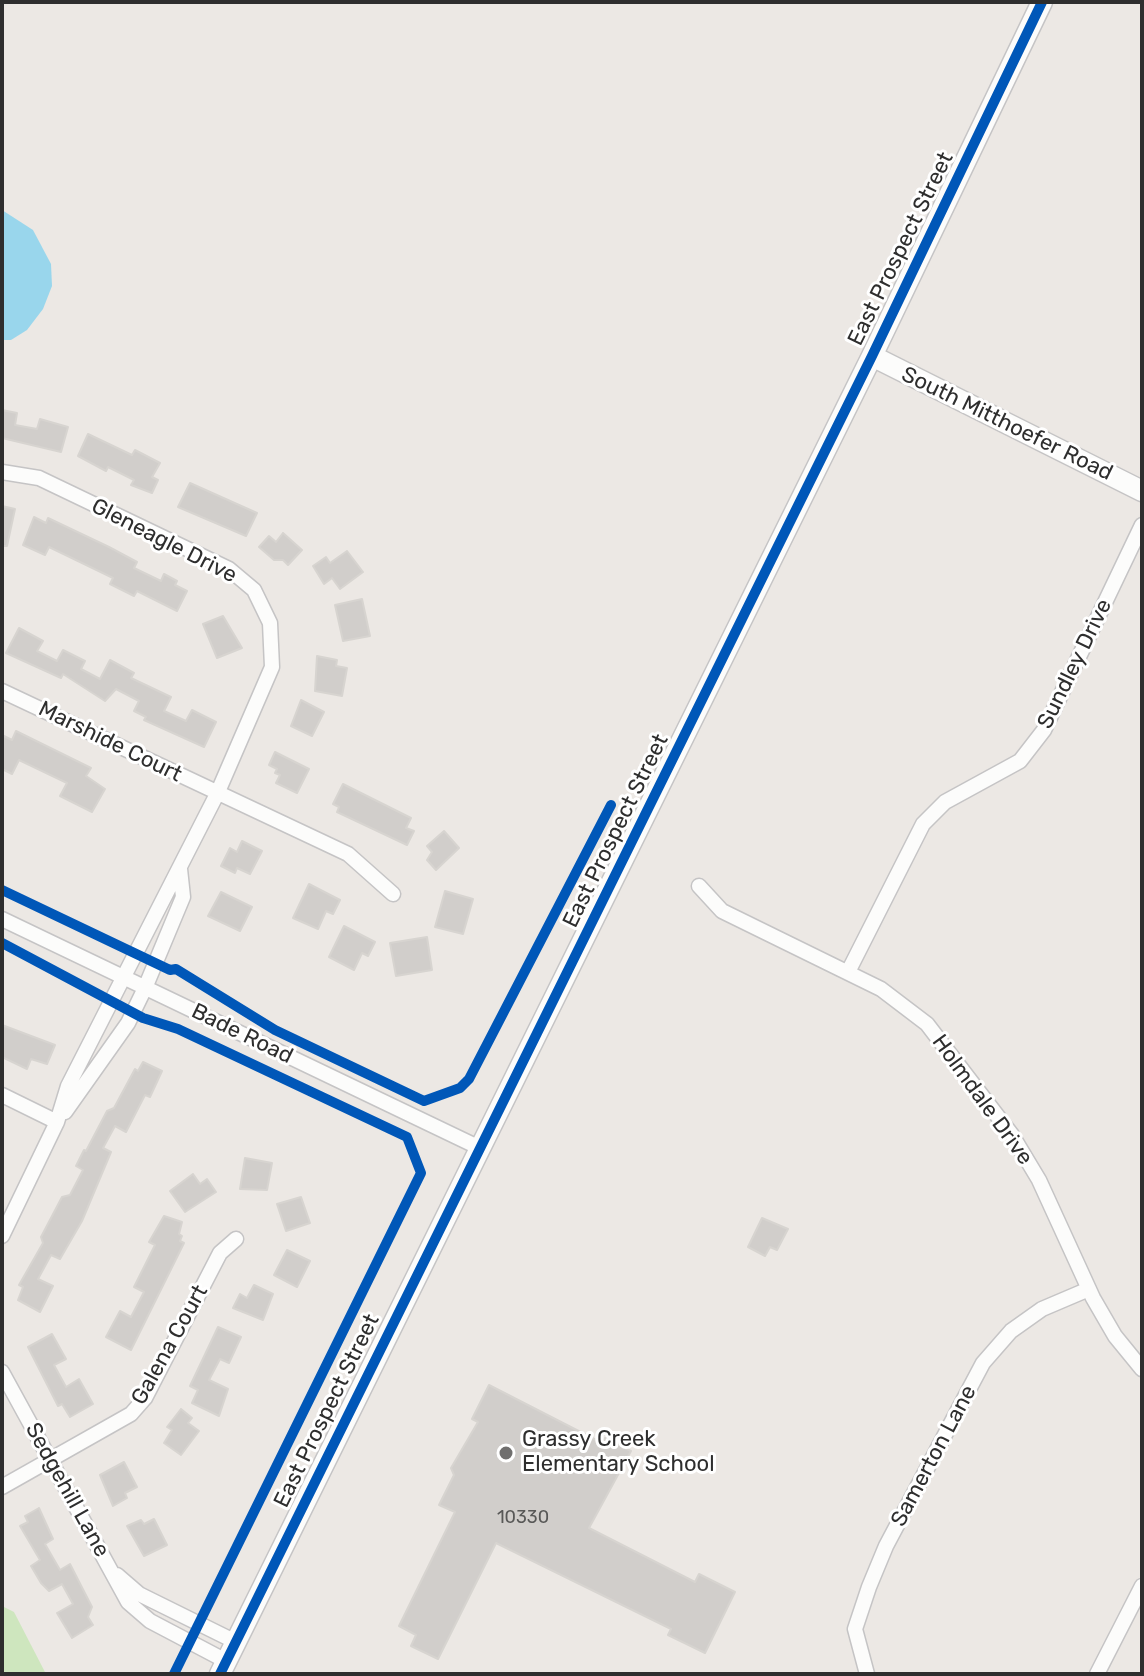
<!DOCTYPE html>
<html>
<head>
<meta charset="utf-8">
<style>
  body { margin:0 }
  #map { position:relative; width:1144px; height:1676px; overflow:hidden; background:#ece8e4; font-family:Rubik,sans-serif }
  canvas { display:block }
  .frame { position:absolute; inset:0; border:4px solid #2e2e2e; pointer-events:none }
</style>
</head>
<body>
<div id="map">
<canvas width="1144" height="1676"></canvas>
<div class="frame"></div>
</div>
<script>
const context = document.querySelector('canvas').getContext('2d');
context.lineJoin = 'round';
function fillPath(path, color) {
  context.fillStyle = color;
  context.fill(path, 'evenodd');
}
function toPath(rows) {
  const path = new Path2D();
  for (const r of rows) {
    path.moveTo(r[0], r[1]);
    for (let i = 2; i < r.length; i += 2) path.lineTo(r[i], r[i + 1]);
  }
  return path;
}
function stroke(path, color, width, dash) {
  context.strokeStyle = color;
  context.lineWidth = width;
  context.lineCap = dash ? 'butt' : 'round';
  context.setLineDash(dash || []);
  context.stroke(path);
}
function drawText(font, color, halo, rows, align = 'center') {
  context.font = font + ' Rubik,sans-serif';
  context.lineWidth = 6;
  context.setLineDash([]);
  context.textBaseline = 'middle';
  context.strokeStyle = halo;
  context.fillStyle = color;
  for (const [text, x, y, turn = 0] of rows) {
    context.save();
    context.translate(x, y);
    context.rotate((+turn || 0) * Math.PI / 180);
    context.textAlign = isNaN(turn) ? turn : align;
    if (halo) context.strokeText(text, 0, 0);
    context.fillText(text, 0, 0);
    context.restore();
  }
}
fillPath(toPath([
  [2,1606,14,1612,46,1674,2,1674]
]), '#cee6be');
fillPath(toPath([
  [2,210,33,230,51,264,52,286,43,309,27,330,11,340,2,340]
]), '#99d6ec');
const building = toPath([
  [2,410,17,413,15,425,37,429,40,419,68,427,61,452,2,438,2,410],
  [88,434,132,455,135,450,160,463,152,477,158,480,152,493,131,485,134,480,108,467,106,471,78,456,88,434],
  [190,483,257,513,246,536,178,507,190,483],
  [2,506,15,509,7,546,2,546,2,506],
  [34,517,46,523,48,518,109,547,137,562,134,568,161,581,164,574,177,581,175,585,187,591,177,611,137,591,134,596,110,584,113,578,49,547,45,555,23,545,34,517],
  [283,533,302,550,288,565,283,560,274,560,259,547,269,536,276,542,283,533],
  [347,551,363,572,340,589,332,578,324,584,313,566,326,557,330,563,347,551],
  [362,599,370,636,343,641,335,605,362,599],
  [223,616,242,648,217,658,203,624,223,616],
  [19,628,43,641,37,651,57,661,63,650,85,661,81,669,100,679,110,660,134,673,131,678,171,697,164,711,186,721,192,710,216,722,204,747,144,720,146,717,134,711,139,701,116,689,105,701,63,674,61,678,6,653,19,628],
  [317,656,337,660,336,666,347,668,342,696,315,691,317,656],
  [301,700,324,712,312,736,291,726,301,700],
  [16,731,91,768,86,776,105,789,92,812,60,796,67,783,19,760,12,774,2,769,2,735,12,740,16,731],
  [275,752,309,769,297,793,276,783,280,775,275,773,277,769,269,765,275,752],
  [343,784,411,818,406,828,414,831,407,845,337,812,339,807,333,804,343,784],
  [444,831,459,848,436,870,427,860,432,852,427,846,444,831],
  [242,841,262,851,250,874,237,868,235,873,221,866,230,848,237,852,242,841],
  [309,884,340,900,333,914,326,911,318,929,293,918,309,884],
  [445,891,473,899,463,934,435,927,445,891],
  [221,892,252,907,240,931,208,916,221,892],
  [344,926,375,942,368,956,362,953,354,970,329,957,344,926],
  [427,937,432,970,396,976,390,943,427,937],
  [2,1025,55,1045,47,1064,31,1059,27,1069,2,1057,2,1025],
  [143,1062,162,1071,150,1097,145,1095,126,1132,115,1126,103,1148,111,1152,82,1221,60,1259,51,1255,38,1279,53,1286,40,1312,18,1300,23,1287,19,1285,43,1243,41,1237,62,1197,70,1195,83,1170,76,1166,84,1150,86,1151,107,1111,114,1108,135,1069,138,1071,143,1062],
  [245,1158,272,1163,267,1190,240,1189,245,1158],
  [193,1174,200,1184,207,1179,216,1192,185,1212,170,1191,193,1174],
  [301,1197,310,1223,286,1231,277,1204,301,1197],
  [164,1216,182,1222,179,1234,182,1236,180,1241,184,1243,131,1350,106,1337,120,1311,131,1317,144,1292,134,1287,155,1245,149,1242,164,1216],
  [762,1218,788,1229,777,1250,770,1247,765,1256,748,1247,762,1218],
  [287,1250,310,1261,297,1287,274,1275,287,1250],
  [254,1285,273,1294,263,1320,233,1308,240,1294,247,1298,254,1285],
  [218,1327,241,1337,229,1363,220,1359,209,1380,228,1389,219,1416,192,1403,198,1390,190,1386,218,1327],
  [52,1334,66,1359,54,1365,66,1387,79,1379,93,1404,70,1417,62,1404,58,1406,28,1347,52,1334],
  [489,1385,602,1443,605,1438,631,1451,589,1528,695,1582,699,1574,735,1592,705,1653,668,1635,671,1629,496,1543,438,1659,411,1646,416,1635,399,1626,455,1512,439,1505,454,1475,451,1468,478,1422,472,1419,489,1385],
  [181,1409,192,1418,188,1423,199,1431,181,1455,164,1443,172,1430,167,1427,181,1409],
  [124,1462,137,1487,125,1493,127,1498,113,1506,100,1475,124,1462],
  [39,1508,53,1539,45,1544,60,1570,70,1564,92,1607,88,1617,93,1625,72,1638,57,1613,73,1604,62,1584,49,1591,41,1583,31,1566,40,1560,20,1526,28,1522,25,1516,39,1508],
  [154,1519,167,1545,144,1556,127,1526,141,1520,144,1524,154,1519]
]);
fillPath(building, '#d1cecb');
stroke(building, '#d7d4d0', 2);
const street = toPath([
  [2,472,39,478,229,569,254,590,270,623,272,667,217,794,68,1086,57,1122,2,1236],
  [2,691,348,854,393,894],
  [699,886,722,911,881,989,927,1024,1012,1135,1039,1180,1093,1298,1115,1336,1142,1369],
  [2,919,482,1149],
  [848,972,923,824,945,802,1020,761,1044,730,1142,525],
  [2,1095,57,1122],
  [65,1112,128,1023,145,988,183,897,180,869],
  [2,1372,128,1602,150,1621,226,1661],
  [2,1487,131,1414,145,1398,220,1253,236,1239],
  [117,1575,139,1594,236,1642],
  [867,1674,855,1629,869,1587,886,1546,983,1363,1011,1331,1042,1309,1089,1289],
  [1097,1674,1142,1586]
]);
const secondary = toPath([
  [872,356,1142,491],
  [220,1674,872,356,1042,2]
]);
stroke(street, '#c5c4c5', 17);
stroke(secondary, '#c5c4c5', 23);
stroke(street, '#fcfcfb', 14);
stroke(secondary, '#fcfcfb', 20);
stroke(toPath([
  [2,890,170,970,176,969,275,1030,424,1101,460,1088,469,1079,611,805],
  [2,943,143,1018,178,1029,407,1137,421,1173,174,1674],
  [220,1674,872,356,1042,2]
]), '#0057b8', 10);
for (const [x, y, r, color] of [
  [506,1453,8,"#706f6e"]
]) {
  const dot = new Path2D();
  dot.arc(x, y, r, 0, 2 * Math.PI);
  context.fillStyle = color;
  context.fill(dot);
  stroke(dot, '#fff', 3);
}
drawText('18px', '#585857', null, [
  ["10330",523,1518]
]);
drawText('22px', '#2e2e2e', '#fff', [
  ["East Prospect Street",901,249,-64],
  ["South Mitthoefer Road",1007,424,26],
  ["Gleneagle Drive",164,541,27],
  ["Sundley Drive",1075,664,-64],
  ["Marshide Court",110,742,26],
  ["East Prospect Street",616,831,-64],
  ["Bade Road",242,1034,26],
  ["Holmdale Drive",982,1100,54],
  ["Galena Court",170,1345,-61],
  ["East Prospect Street",327,1411,-64],
  ["Samerton Lane",934,1456,-62],
  ["Sedgehill Lane",67,1490,61]
]);
drawText('22px', '#2e2e2e', '#fff', [
  ["Grassy Creek",522,1440],
  ["Elementary School",522,1465]
], 'left');
</script>
</body>
</html>
